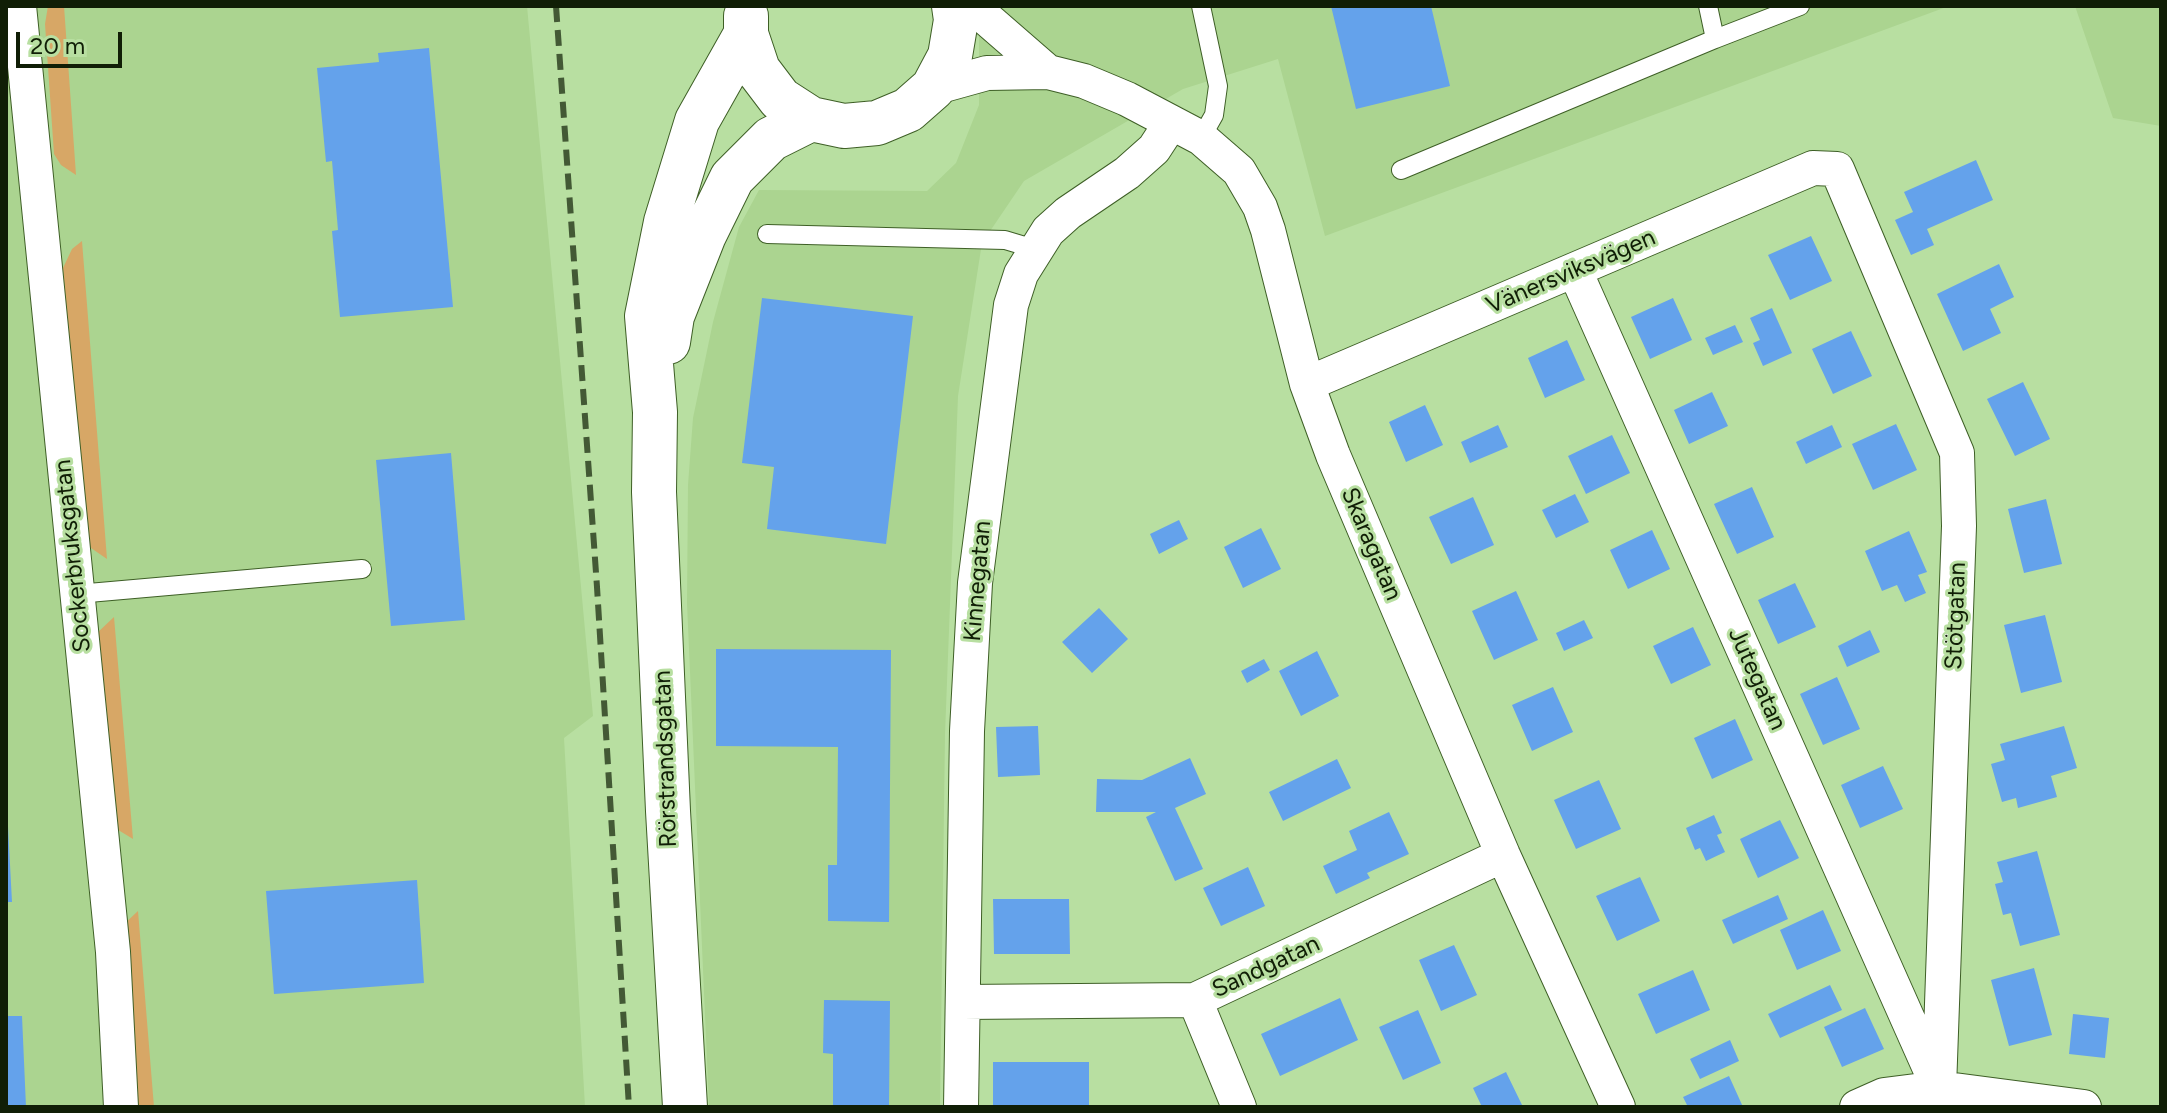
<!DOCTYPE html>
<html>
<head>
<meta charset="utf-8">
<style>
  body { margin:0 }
  #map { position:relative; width:2167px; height:1113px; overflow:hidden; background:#b8dfa1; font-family:Figtree,sans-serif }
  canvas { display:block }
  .frame { position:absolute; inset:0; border:8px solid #101e06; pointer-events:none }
  .scale { position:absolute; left:16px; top:32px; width:106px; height:36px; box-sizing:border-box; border:4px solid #101e06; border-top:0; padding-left:10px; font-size:24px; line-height:28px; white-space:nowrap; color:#101e06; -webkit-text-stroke:6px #b8dfa1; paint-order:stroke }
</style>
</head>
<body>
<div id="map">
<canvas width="2167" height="1113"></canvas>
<div class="frame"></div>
<div class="scale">20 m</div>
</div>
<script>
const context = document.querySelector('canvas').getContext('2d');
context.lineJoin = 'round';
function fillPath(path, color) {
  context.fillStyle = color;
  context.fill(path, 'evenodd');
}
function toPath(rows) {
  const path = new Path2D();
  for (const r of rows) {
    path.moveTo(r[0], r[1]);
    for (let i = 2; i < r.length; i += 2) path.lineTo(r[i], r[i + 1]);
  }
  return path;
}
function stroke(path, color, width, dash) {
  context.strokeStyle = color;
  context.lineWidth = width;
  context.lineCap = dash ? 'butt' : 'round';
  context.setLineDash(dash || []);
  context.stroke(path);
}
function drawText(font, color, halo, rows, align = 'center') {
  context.font = font + ' Figtree,sans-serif';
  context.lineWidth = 6;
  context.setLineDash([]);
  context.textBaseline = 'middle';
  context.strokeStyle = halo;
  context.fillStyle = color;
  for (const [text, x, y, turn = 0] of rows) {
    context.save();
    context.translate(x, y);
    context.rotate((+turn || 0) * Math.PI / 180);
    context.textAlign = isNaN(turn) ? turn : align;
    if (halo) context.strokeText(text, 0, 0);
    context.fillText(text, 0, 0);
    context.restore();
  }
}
fillPath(toPath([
  [6,6,527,6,593,716,564,738,585,1107,6,1107],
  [979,6,1949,6,1325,236,1278,59,1183,89,1024,181,982,243,958,396,945,734,940,1107,709,1107,687,603,688,485,693,418,713,322,739,227,759,190,927,191,956,163,979,105],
  [2075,6,2161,6,2161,126,2113,118]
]), '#abd490');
fillPath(toPath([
  [64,6,76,175,61,165,54,154,45,24,48,6],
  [82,241,107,559,91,548,86,539,63,268,72,249],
  [114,617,133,839,115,828,96,634],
  [138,911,154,1107,131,1107,121,927]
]), '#d7a766');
fillPath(toPath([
  [1331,6,1431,6,1450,86,1356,109],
  [429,48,453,307,340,317,332,231,338,230,332,161,326,162,317,68,379,62,378,53],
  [1976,160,1993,200,1927,229,1934,245,1911,255,1895,220,1913,212,1904,192],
  [1811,236,1832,281,1790,300,1768,255],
  [1999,264,2014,297,1990,309,2001,333,1963,351,1937,294],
  [762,298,913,316,886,544,767,529,774,467,742,463],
  [1673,298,1692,340,1650,359,1631,317],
  [1772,308,1792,353,1763,366,1753,343,1760,340,1750,318],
  [1735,325,1743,342,1713,355,1705,338],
  [1851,331,1872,376,1833,394,1812,349],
  [1567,340,1585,380,1545,398,1528,358],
  [2023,382,2050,439,2015,456,1987,399],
  [1712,392,1728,426,1689,444,1674,410],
  [1425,405,1443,445,1406,462,1389,422],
  [1896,424,1917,470,1873,490,1852,444],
  [1498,425,1508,447,1470,463,1461,442],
  [1832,425,1842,447,1806,464,1796,442],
  [1612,435,1630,473,1586,494,1568,456],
  [451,453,465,620,391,626,376,460],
  [1752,487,1774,537,1737,554,1714,504],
  [1575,494,1589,522,1556,538,1542,510],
  [1473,497,1494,545,1451,564,1429,517],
  [2046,499,2062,564,2024,573,2008,509],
  [1179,520,1188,539,1159,554,1150,534],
  [1261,528,1281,569,1243,588,1224,547],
  [1652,530,1670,569,1628,589,1610,550],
  [1909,531,1927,572,1918,575,1926,593,1905,602,1897,585,1882,591,1865,551],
  [1795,583,1816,627,1778,644,1758,600],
  [1516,591,1538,640,1494,660,1472,611],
  [1099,608,1128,639,1092,673,1062,642],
  [2045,615,2062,682,2021,693,2004,625],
  [1584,620,1593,638,1564,651,1556,633],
  [1693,627,1711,665,1671,684,1653,646],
  [1870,630,1880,652,1847,667,1838,646],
  [716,649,891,650,889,922,828,921,828,865,837,865,838,747,716,746],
  [1317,651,1339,696,1301,716,1279,671],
  [1264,659,1270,670,1247,683,1241,671],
  [1837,677,1860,729,1823,745,1800,694],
  [1553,687,1573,732,1532,751,1512,705],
  [1735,719,1753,760,1712,779,1694,738],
  [1038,726,1040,775,998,777,996,727],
  [2064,726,2077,768,2051,776,2057,797,2018,808,2016,798,2002,802,1991,764,2005,760,2000,744],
  [1190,758,1206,794,1175,808,1203,869,1175,881,1146,817,1156,812,1096,812,1097,779,1142,780],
  [1337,759,1351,788,1283,821,1269,792],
  [1883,766,1903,809,1860,828,1841,785],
  [1599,780,1621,829,1576,849,1554,800],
  [6,789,12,902,6,902],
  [1389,812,1409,854,1367,873,1370,878,1336,894,1323,866,1357,850,1349,831],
  [1714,815,1722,833,1717,835,1725,852,1706,861,1700,848,1695,850,1686,828],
  [1780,820,1799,858,1758,878,1740,839],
  [2037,851,2060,935,2020,946,2011,913,2003,915,1995,884,2003,882,1997,862],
  [1248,867,1265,906,1221,926,1203,888],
  [1640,877,1660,921,1617,941,1596,896],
  [417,880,424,983,274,994,266,891],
  [1778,895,1788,919,1733,944,1722,920],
  [993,899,1069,899,1070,954,994,954],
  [1823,910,1841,951,1797,970,1780,930],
  [1454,945,1477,995,1441,1011,1419,960],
  [2034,968,2052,1035,2009,1046,1991,980],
  [1693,970,1710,1010,1656,1034,1638,994],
  [1830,985,1842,1010,1780,1038,1768,1014],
  [1340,998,1358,1040,1280,1076,1261,1034],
  [824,1000,890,1001,889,1107,833,1107,833,1054,823,1053],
  [1865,1008,1884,1049,1842,1067,1824,1027],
  [1418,1010,1441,1063,1403,1080,1379,1027],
  [2073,1014,2109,1018,2105,1058,2069,1054],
  [6,1016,22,1016,26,1107,6,1107],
  [1730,1040,1739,1061,1700,1079,1690,1059],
  [993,1062,1089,1062,1089,1107,993,1107],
  [1506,1072,1523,1107,1482,1107,1473,1088],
  [1729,1076,1743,1107,1688,1107,1683,1097]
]), '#64a2eb');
const lane = toPath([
  [1715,39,1800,6],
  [1201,138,1214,115,1218,86,1201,6],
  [1401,170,1715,39,1708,6],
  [767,234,1005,240,1035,249],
  [77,594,362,569]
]);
const street = toPath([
  [19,6,113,952,121,1107],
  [972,6,1048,72],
  [933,88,987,73,1048,72,1084,81,1127,99,1201,138,1239,171,1260,207,1268,230,1307,384,1333,455,1503,855,1618,1107],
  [1575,271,1935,1080],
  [1307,384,1813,168,1837,169,1957,453,1959,526,1939,1088],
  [1195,1000,1239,1107],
  [963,1002,1195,1000,1503,855],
  [961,1107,967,731,975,583,1011,305,1021,274,1048,231,1068,213,1127,173,1154,149,1171,123],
  [1857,1107,1884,1095,1939,1088,2084,1107]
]);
const secondary = toPath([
  [746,16,746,34,758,70,780,99,811,119,844,126,877,123,908,110,933,88,950,56,956,20,954,6],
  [668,342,672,316,704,235,732,178,771,139,811,119],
  [685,1107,668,811,654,492,655,412,647,316,666,222,697,121,746,34]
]);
stroke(lane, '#3e5f26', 20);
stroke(street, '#3e5f26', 36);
stroke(secondary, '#3e5f26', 46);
stroke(lane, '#fff', 18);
stroke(street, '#fff', 34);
stroke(secondary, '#fff', 44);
stroke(toPath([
  [556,6,597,587,629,1107]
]), '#435935', 6, [16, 8]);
drawText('24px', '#101e06', '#b8dfa1', [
  ["Vänersviksvägen",1571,272,-23],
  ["Skaragatan",1371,544,67],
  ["Sockerbruksgatan",73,556,-96],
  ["Kinnegatan",978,581,-85],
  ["Stötgatan",1956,616,-88],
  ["Jutegatan",1757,679,66],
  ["Rörstrandsgatan",666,759,-92],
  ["Sandgatan",1266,967,-25]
]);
</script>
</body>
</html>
